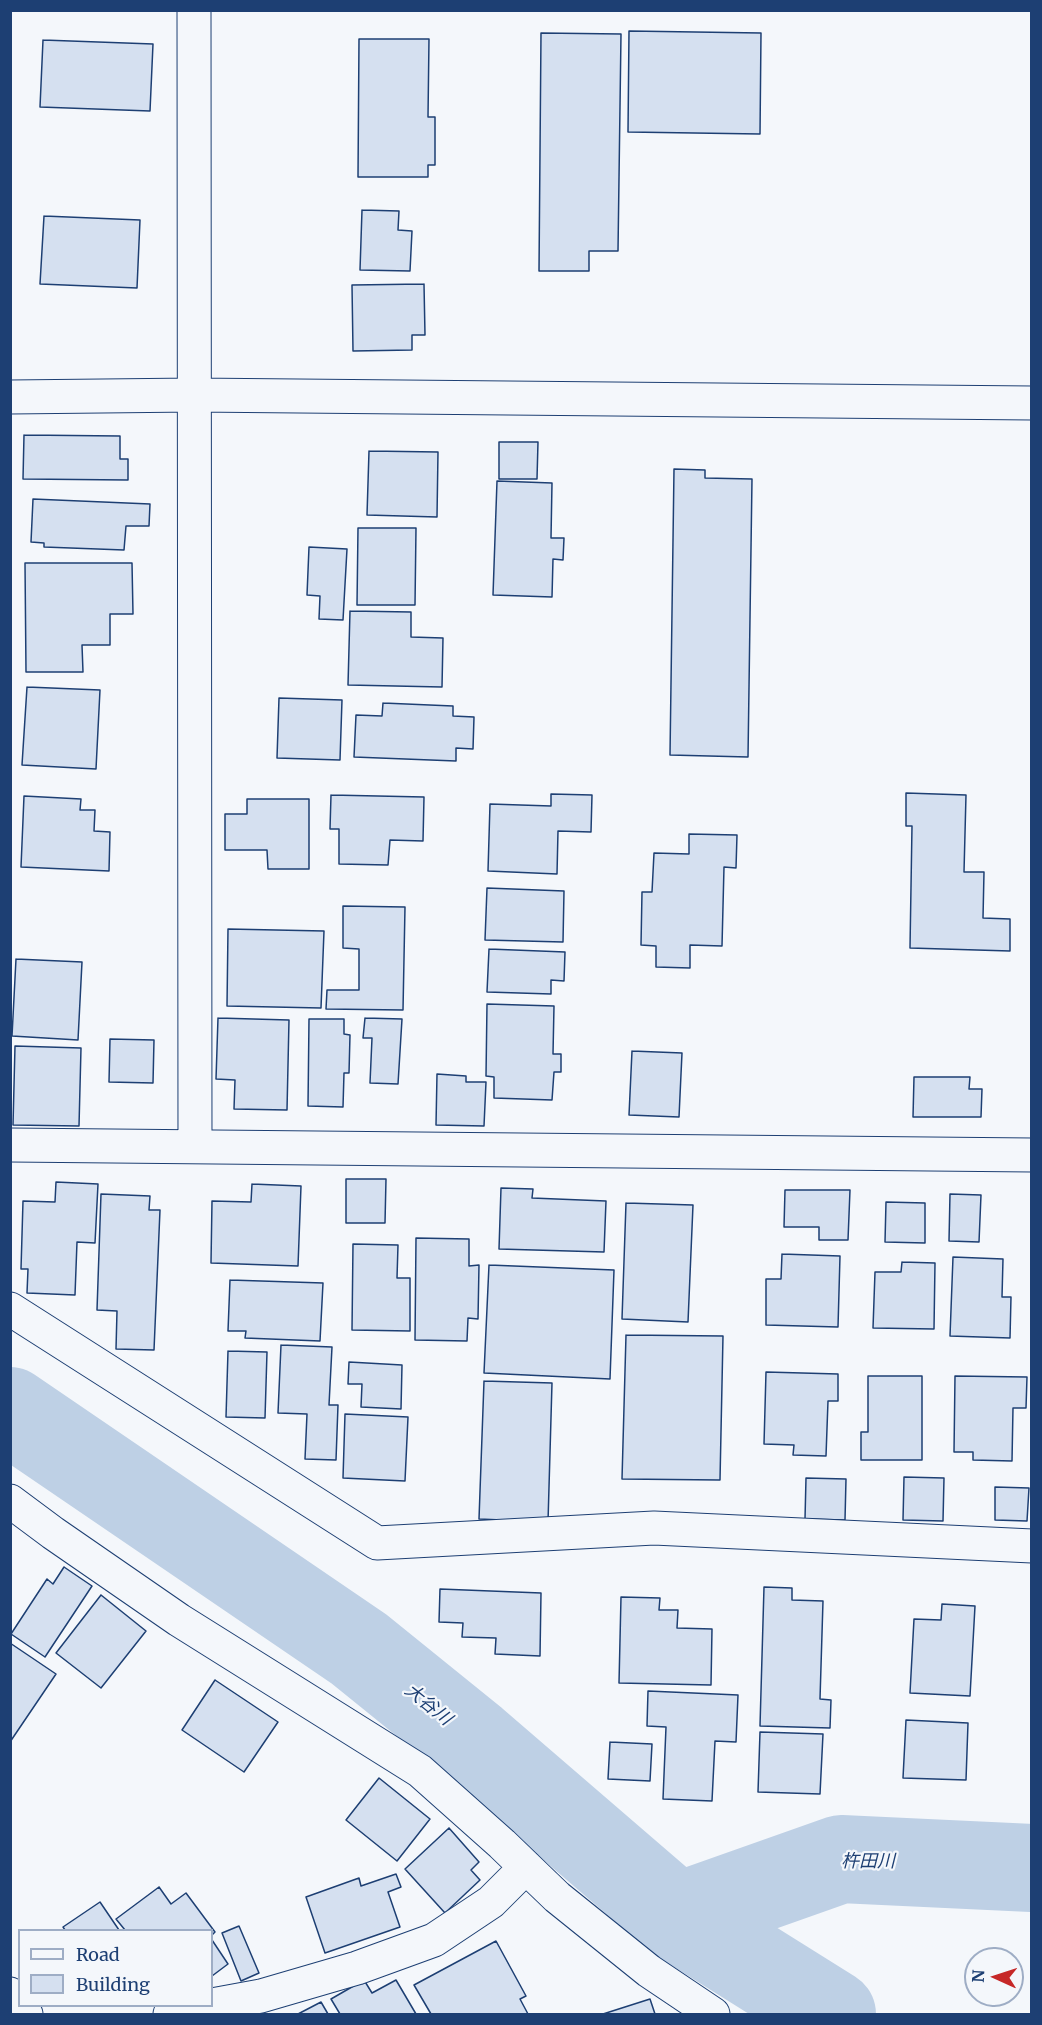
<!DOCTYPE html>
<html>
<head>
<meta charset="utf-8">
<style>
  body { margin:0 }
  #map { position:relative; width:1042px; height:2025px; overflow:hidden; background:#f4f7fb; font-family:Merriweather,serif }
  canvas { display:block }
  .frame { position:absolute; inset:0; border:12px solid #1d3f73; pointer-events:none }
  .legend { position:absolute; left:18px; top:1929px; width:195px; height:78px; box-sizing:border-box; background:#f4f7fb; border:2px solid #9eadc5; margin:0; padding:8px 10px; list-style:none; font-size:18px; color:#1d3f73 }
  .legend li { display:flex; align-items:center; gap:12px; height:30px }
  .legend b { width:30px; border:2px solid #9eadc5 }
  .north { position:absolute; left:964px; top:1947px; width:60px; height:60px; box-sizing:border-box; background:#f4f7fb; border:2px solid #9eadc5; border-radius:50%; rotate:273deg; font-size:16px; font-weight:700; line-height:24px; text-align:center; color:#1d3f73 }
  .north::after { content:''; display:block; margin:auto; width:21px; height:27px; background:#c62828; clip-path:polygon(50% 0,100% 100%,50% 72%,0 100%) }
</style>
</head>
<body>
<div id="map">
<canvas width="1042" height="2025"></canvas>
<div class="frame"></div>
<ul class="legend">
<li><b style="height:8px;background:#f4f7fb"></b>Road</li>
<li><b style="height:16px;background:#d5e0f0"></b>Building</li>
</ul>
<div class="north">N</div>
</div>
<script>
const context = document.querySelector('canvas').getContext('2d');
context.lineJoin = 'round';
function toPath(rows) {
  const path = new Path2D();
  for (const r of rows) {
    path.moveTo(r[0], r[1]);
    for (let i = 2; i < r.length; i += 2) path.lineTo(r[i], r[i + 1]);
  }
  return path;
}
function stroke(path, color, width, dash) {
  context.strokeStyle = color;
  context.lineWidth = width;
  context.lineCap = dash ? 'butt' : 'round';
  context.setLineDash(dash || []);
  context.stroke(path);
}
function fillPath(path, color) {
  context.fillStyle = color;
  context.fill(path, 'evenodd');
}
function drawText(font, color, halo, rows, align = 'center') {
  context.font = font + ' Merriweather,"Noto Sans JP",serif';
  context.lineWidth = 4.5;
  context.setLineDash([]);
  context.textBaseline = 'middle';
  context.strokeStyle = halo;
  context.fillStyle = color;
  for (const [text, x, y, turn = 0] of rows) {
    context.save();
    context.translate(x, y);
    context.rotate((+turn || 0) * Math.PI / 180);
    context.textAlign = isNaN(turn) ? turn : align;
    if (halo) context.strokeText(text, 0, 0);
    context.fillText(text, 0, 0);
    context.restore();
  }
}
stroke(toPath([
  [10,1411,359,1649,474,1742,677,1917,832,2014],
  [677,1917,841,1859,1032,1868]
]), '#bed0e5', 88);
const building = toPath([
  [629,31,761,33,760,134,628,132,629,31],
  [541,33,621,34,618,251,589,251,589,271,539,271,541,33],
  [359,39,429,39,428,117,435,117,435,165,428,165,428,177,358,177,359,39],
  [43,40,153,44,150,111,40,107,43,40],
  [362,210,399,211,398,230,412,231,410,271,360,270,362,210],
  [44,216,140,220,137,288,40,284,44,216],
  [424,284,425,335,412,335,412,350,353,351,352,285,424,284],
  [24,435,120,436,120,459,128,459,128,480,23,479,24,435],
  [499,442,538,442,537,479,499,479,499,442],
  [369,451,438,452,437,517,367,515,369,451],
  [674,469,705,470,705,478,752,479,748,757,670,755,674,469],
  [497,481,552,483,551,538,564,538,563,560,553,559,552,597,493,595,497,481],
  [33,499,150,504,149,526,126,526,124,550,44,547,44,543,31,542,33,499],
  [358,528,416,528,415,605,357,605,358,528],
  [309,547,347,549,343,620,319,619,320,596,307,595,309,547],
  [25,563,132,563,133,614,110,614,110,645,82,645,83,672,26,672,25,563],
  [350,611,411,612,411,637,443,638,442,687,348,685,350,611],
  [27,687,100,690,96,769,22,765,27,687],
  [279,698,342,700,340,760,277,758,279,698],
  [383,703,453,706,453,716,474,717,473,749,456,748,456,761,354,757,356,715,382,716,383,703],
  [906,793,966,795,964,872,984,872,983,918,1010,919,1010,951,910,948,912,826,906,826,906,793],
  [551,794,592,795,591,832,558,831,557,874,488,871,490,804,551,806,551,794],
  [331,795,424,797,423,841,390,840,388,865,339,864,339,829,330,829,331,795],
  [24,796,81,799,80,810,95,810,94,831,110,832,109,871,21,867,24,796],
  [247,799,309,799,309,869,268,869,267,850,225,850,225,814,247,814,247,799],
  [689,834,737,835,736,868,724,867,722,946,690,945,690,968,656,967,656,946,641,945,642,892,652,892,654,853,689,854,689,834],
  [487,888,564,891,563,942,485,940,487,888],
  [343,906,405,907,403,1010,326,1009,327,990,359,990,359,949,343,948,343,906],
  [228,929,324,931,321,1008,227,1006,228,929],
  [489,949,565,952,564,981,551,980,551,994,487,992,489,949],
  [16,959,82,962,78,1040,12,1036,16,959],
  [487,1004,554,1006,553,1054,561,1054,561,1072,554,1072,552,1100,494,1098,494,1077,486,1076,487,1004],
  [218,1018,289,1020,287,1110,234,1109,235,1080,216,1079,218,1018],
  [365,1018,402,1019,398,1084,370,1083,372,1038,363,1038,365,1018],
  [309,1019,344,1019,344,1034,350,1035,349,1073,344,1073,343,1107,308,1106,309,1019],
  [110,1039,154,1040,153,1083,109,1082,110,1039],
  [15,1046,81,1048,79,1126,13,1125,15,1046],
  [632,1051,682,1053,679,1117,629,1115,632,1051],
  [437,1074,466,1076,466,1082,486,1082,484,1126,436,1125,437,1074],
  [914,1077,970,1077,969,1089,982,1089,981,1117,913,1117,914,1077],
  [346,1179,386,1179,385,1223,346,1223,346,1179],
  [56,1182,98,1184,95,1243,77,1242,75,1295,27,1293,28,1269,21,1269,23,1201,55,1202,56,1182],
  [252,1184,301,1186,298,1266,211,1263,212,1201,251,1202,252,1184],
  [501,1188,533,1189,532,1198,606,1201,604,1252,499,1249,501,1188],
  [785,1190,850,1190,848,1240,819,1240,819,1227,784,1227,785,1190],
  [101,1194,150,1196,149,1210,160,1210,154,1350,116,1349,117,1311,97,1310,101,1194],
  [950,1194,981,1195,979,1242,949,1241,950,1194],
  [886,1202,925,1203,925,1243,885,1242,886,1202],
  [626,1203,693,1205,688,1322,622,1319,626,1203],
  [416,1238,469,1239,469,1266,479,1265,478,1319,468,1318,467,1341,415,1340,416,1238],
  [353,1244,398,1245,397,1278,410,1278,410,1331,352,1330,353,1244],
  [782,1254,840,1256,838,1327,766,1325,766,1279,781,1279,782,1254],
  [953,1257,1003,1259,1002,1297,1011,1297,1010,1338,950,1336,953,1257],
  [902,1262,935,1263,934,1329,873,1328,875,1272,901,1272,902,1262],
  [489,1265,614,1270,610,1379,484,1373,489,1265],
  [230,1280,323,1283,320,1341,245,1338,246,1331,228,1331,230,1280],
  [626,1335,723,1336,720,1480,622,1479,626,1335],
  [281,1345,332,1347,329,1405,338,1405,336,1460,305,1459,307,1414,278,1413,281,1345],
  [228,1351,267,1352,265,1418,226,1417,228,1351],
  [349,1362,402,1365,401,1409,361,1407,362,1384,348,1384,349,1362],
  [766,1372,838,1374,838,1401,828,1401,826,1456,793,1455,794,1445,764,1444,766,1372],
  [868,1376,922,1376,922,1460,861,1460,861,1432,868,1432,868,1376],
  [955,1376,1027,1377,1026,1408,1013,1408,1012,1461,973,1460,973,1452,954,1452,955,1376],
  [484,1381,552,1383,548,1522,479,1519,484,1381],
  [345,1414,408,1417,405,1481,343,1478,345,1414],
  [904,1477,944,1478,943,1521,903,1520,904,1477],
  [806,1478,846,1479,845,1520,805,1519,806,1478],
  [995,1487,1029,1488,1027,1521,995,1520,995,1487],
  [64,1567,92,1586,45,1657,11,1634,47,1579,53,1584,64,1567],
  [764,1587,792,1588,792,1600,823,1601,820,1699,831,1700,830,1728,760,1726,764,1587],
  [440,1589,541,1593,540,1656,495,1654,496,1638,462,1637,463,1623,439,1622,440,1589],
  [101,1595,146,1631,101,1688,56,1653,101,1595],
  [621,1597,660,1598,659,1610,678,1610,677,1628,712,1629,711,1685,619,1683,621,1597],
  [942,1604,975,1606,970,1696,910,1693,914,1619,941,1620,942,1604],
  [10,1643,56,1674,10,1742,10,1643],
  [215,1680,278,1722,244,1772,182,1730,215,1680],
  [648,1691,738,1695,736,1742,715,1741,712,1801,663,1799,666,1727,647,1726,648,1691],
  [906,1720,968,1723,966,1780,903,1778,906,1720],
  [760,1732,823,1734,820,1794,758,1792,760,1732],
  [610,1742,652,1744,650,1781,608,1779,610,1742],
  [379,1778,430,1819,397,1861,346,1820,379,1778],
  [449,1828,479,1862,471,1870,480,1880,445,1913,405,1869,449,1828],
  [396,1874,401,1887,388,1892,400,1927,325,1953,306,1897,359,1878,361,1886,396,1874],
  [159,1887,171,1904,186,1893,215,1932,212,1935,212,1930,125,1930,116,1919,159,1887],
  [100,1902,119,1930,65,1930,63,1927,100,1902],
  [239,1926,259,1973,241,1981,222,1933,239,1926],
  [212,1940,228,1964,212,1976,212,1940],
  [496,1941,526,1996,520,1999,528,2014,431,2014,414,1985,496,1941],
  [364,1980,372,1993,396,1980,416,2014,340,2014,331,1999,364,1980],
  [650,1999,655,2014,603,2014,650,1999],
  [321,2002,328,2014,298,2014,321,2002]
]);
fillPath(building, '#d5e0f0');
stroke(building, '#1d3f73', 1.5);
const minor = toPath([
  [194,10,195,1146],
  [10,397,194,395,1032,403],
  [10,1145,1032,1155],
  [10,1309,377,1543,654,1528,1032,1546],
  [10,1501,53,1533,179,1620,420,1771,502,1844,557,1897,649,1971,713,2014],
  [10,1994,26,2014],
  [212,2005,261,1996,357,1968,434,1940,491,1902,526,1867],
  [170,2014,211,2006]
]);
stroke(minor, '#1d3f73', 35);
stroke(minor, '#f4f7fb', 33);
drawText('italic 18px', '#1d3f73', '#f4f7fb', [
  ["大谷川",428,1705,39],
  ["杵田川",868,1862]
]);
</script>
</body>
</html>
